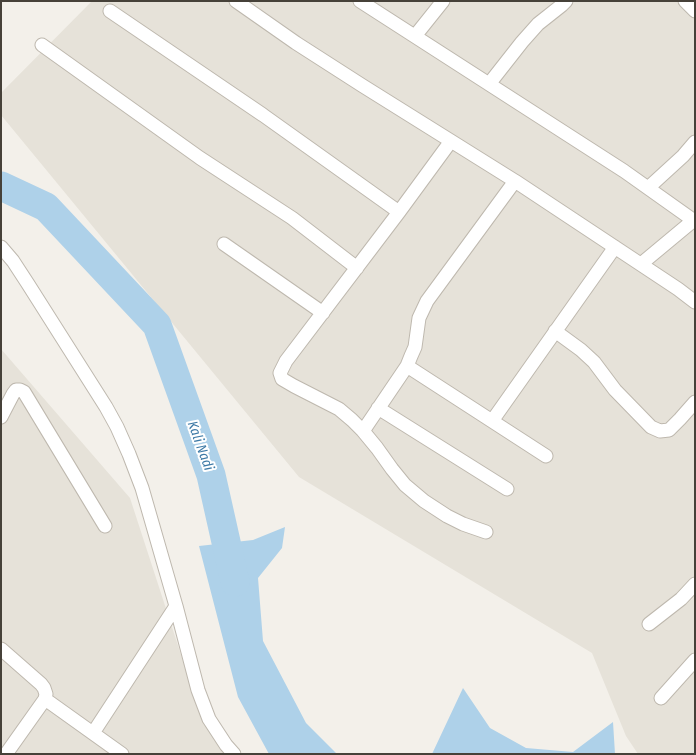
<!DOCTYPE html>
<html>
<head>
<meta charset="utf-8">
<style>
  body { margin:0 }
  #map { position:relative; width:696px; height:755px; overflow:hidden; background:#f3f0ea; font-family:"Fira Sans Condensed",sans-serif }
  canvas { display:block }
  .frame { position:absolute; inset:0; border:2px solid #464139; pointer-events:none }
</style>
</head>
<body>
<div id="map">
<canvas width="696" height="755"></canvas>
<div class="frame"></div>
</div>
<script>
const context = document.querySelector('canvas').getContext('2d');
context.lineJoin = 'round';
function fillPath(path, color) {
  context.fillStyle = color;
  context.fill(path, 'evenodd');
}
function toPath(rows) {
  const path = new Path2D();
  for (const r of rows) {
    path.moveTo(r[0], r[1]);
    for (let i = 2; i < r.length; i += 2) path.lineTo(r[i], r[i + 1]);
  }
  return path;
}
function stroke(path, color, width, dash) {
  context.strokeStyle = color;
  context.lineWidth = width;
  context.lineCap = dash ? 'butt' : 'round';
  context.setLineDash(dash || []);
  context.stroke(path);
}
function drawText(font, color, halo, rows, align = 'center') {
  context.font = font + ' "Fira Sans Condensed",sans-serif';
  context.lineWidth = 4;
  context.setLineDash([]);
  context.textBaseline = 'middle';
  context.strokeStyle = halo;
  context.fillStyle = color;
  for (const [text, x, y, turn = 0] of rows) {
    context.save();
    context.translate(x, y);
    context.rotate((+turn || 0) * Math.PI / 180);
    context.textAlign = isNaN(turn) ? turn : align;
    if (halo) context.strokeText(text, 0, 0);
    context.fillText(text, 0, 0);
    context.restore();
  }
}
fillPath(toPath([
  [92,1,695,1,695,754,638,754,626,736,592,653,299,477,1,115,1,93],
  [1,349,130,498,198,707,235,754,1,754]
]), '#e6e2d9');
fillPath(toPath([
  [285,527,282,548,258,578,263,641,306,723,337,754,269,754,238,697,199,546,253,540],
  [463,688,490,728,526,748,573,752,613,722,615,754,432,754]
]), '#aed1e9');
stroke(toPath([
  [1,186,46,207,157,325,211,475,235,582]
]), '#aed1e9', 29);
const street = toPath([
  [236,1,296,43,363,86,515,181,678,289,695,302],
  [360,1,624,171,693,220],
  [685,1,695,11],
  [110,11,263,115,399,212],
  [415,36,443,1],
  [42,45,200,158,292,218,357,268],
  [489,84,522,42,538,24,562,5,566,1],
  [451,141,399,212,286,361,280,373,282,379,294,386,339,409,352,420,363,431,377,448,392,469,405,485,424,501,447,516,463,524,486,532],
  [648,188,683,156,695,142],
  [224,244,323,313],
  [1,247,13,261,28,284,106,407,117,427,129,454,142,488,176,606,198,690,209,719,226,745,234,754],
  [641,264,695,219],
  [555,331,581,350,594,362,615,390,651,427,660,431,669,430,680,419,695,402],
  [407,366,546,456],
  [378,408,507,489],
  [1,417,13,394,16,390,20,390,24,392,105,526],
  [492,421,615,247],
  [363,431,407,366,411,356,415,347,419,318,427,301,515,181],
  [649,624,681,599,695,584],
  [1,649,41,684,44,688,46,694,45,699,6,754],
  [661,698,695,660],
  [45,699,122,754],
  [93,733,176,606]
]);
stroke(street, '#beb8ae', 15);
stroke(street, '#fff', 13);
drawText('italic 14px', '#3e7aa6', '#fff', [
  ["Kali Nadi",200,446,70]
]);
</script>
</body>
</html>
